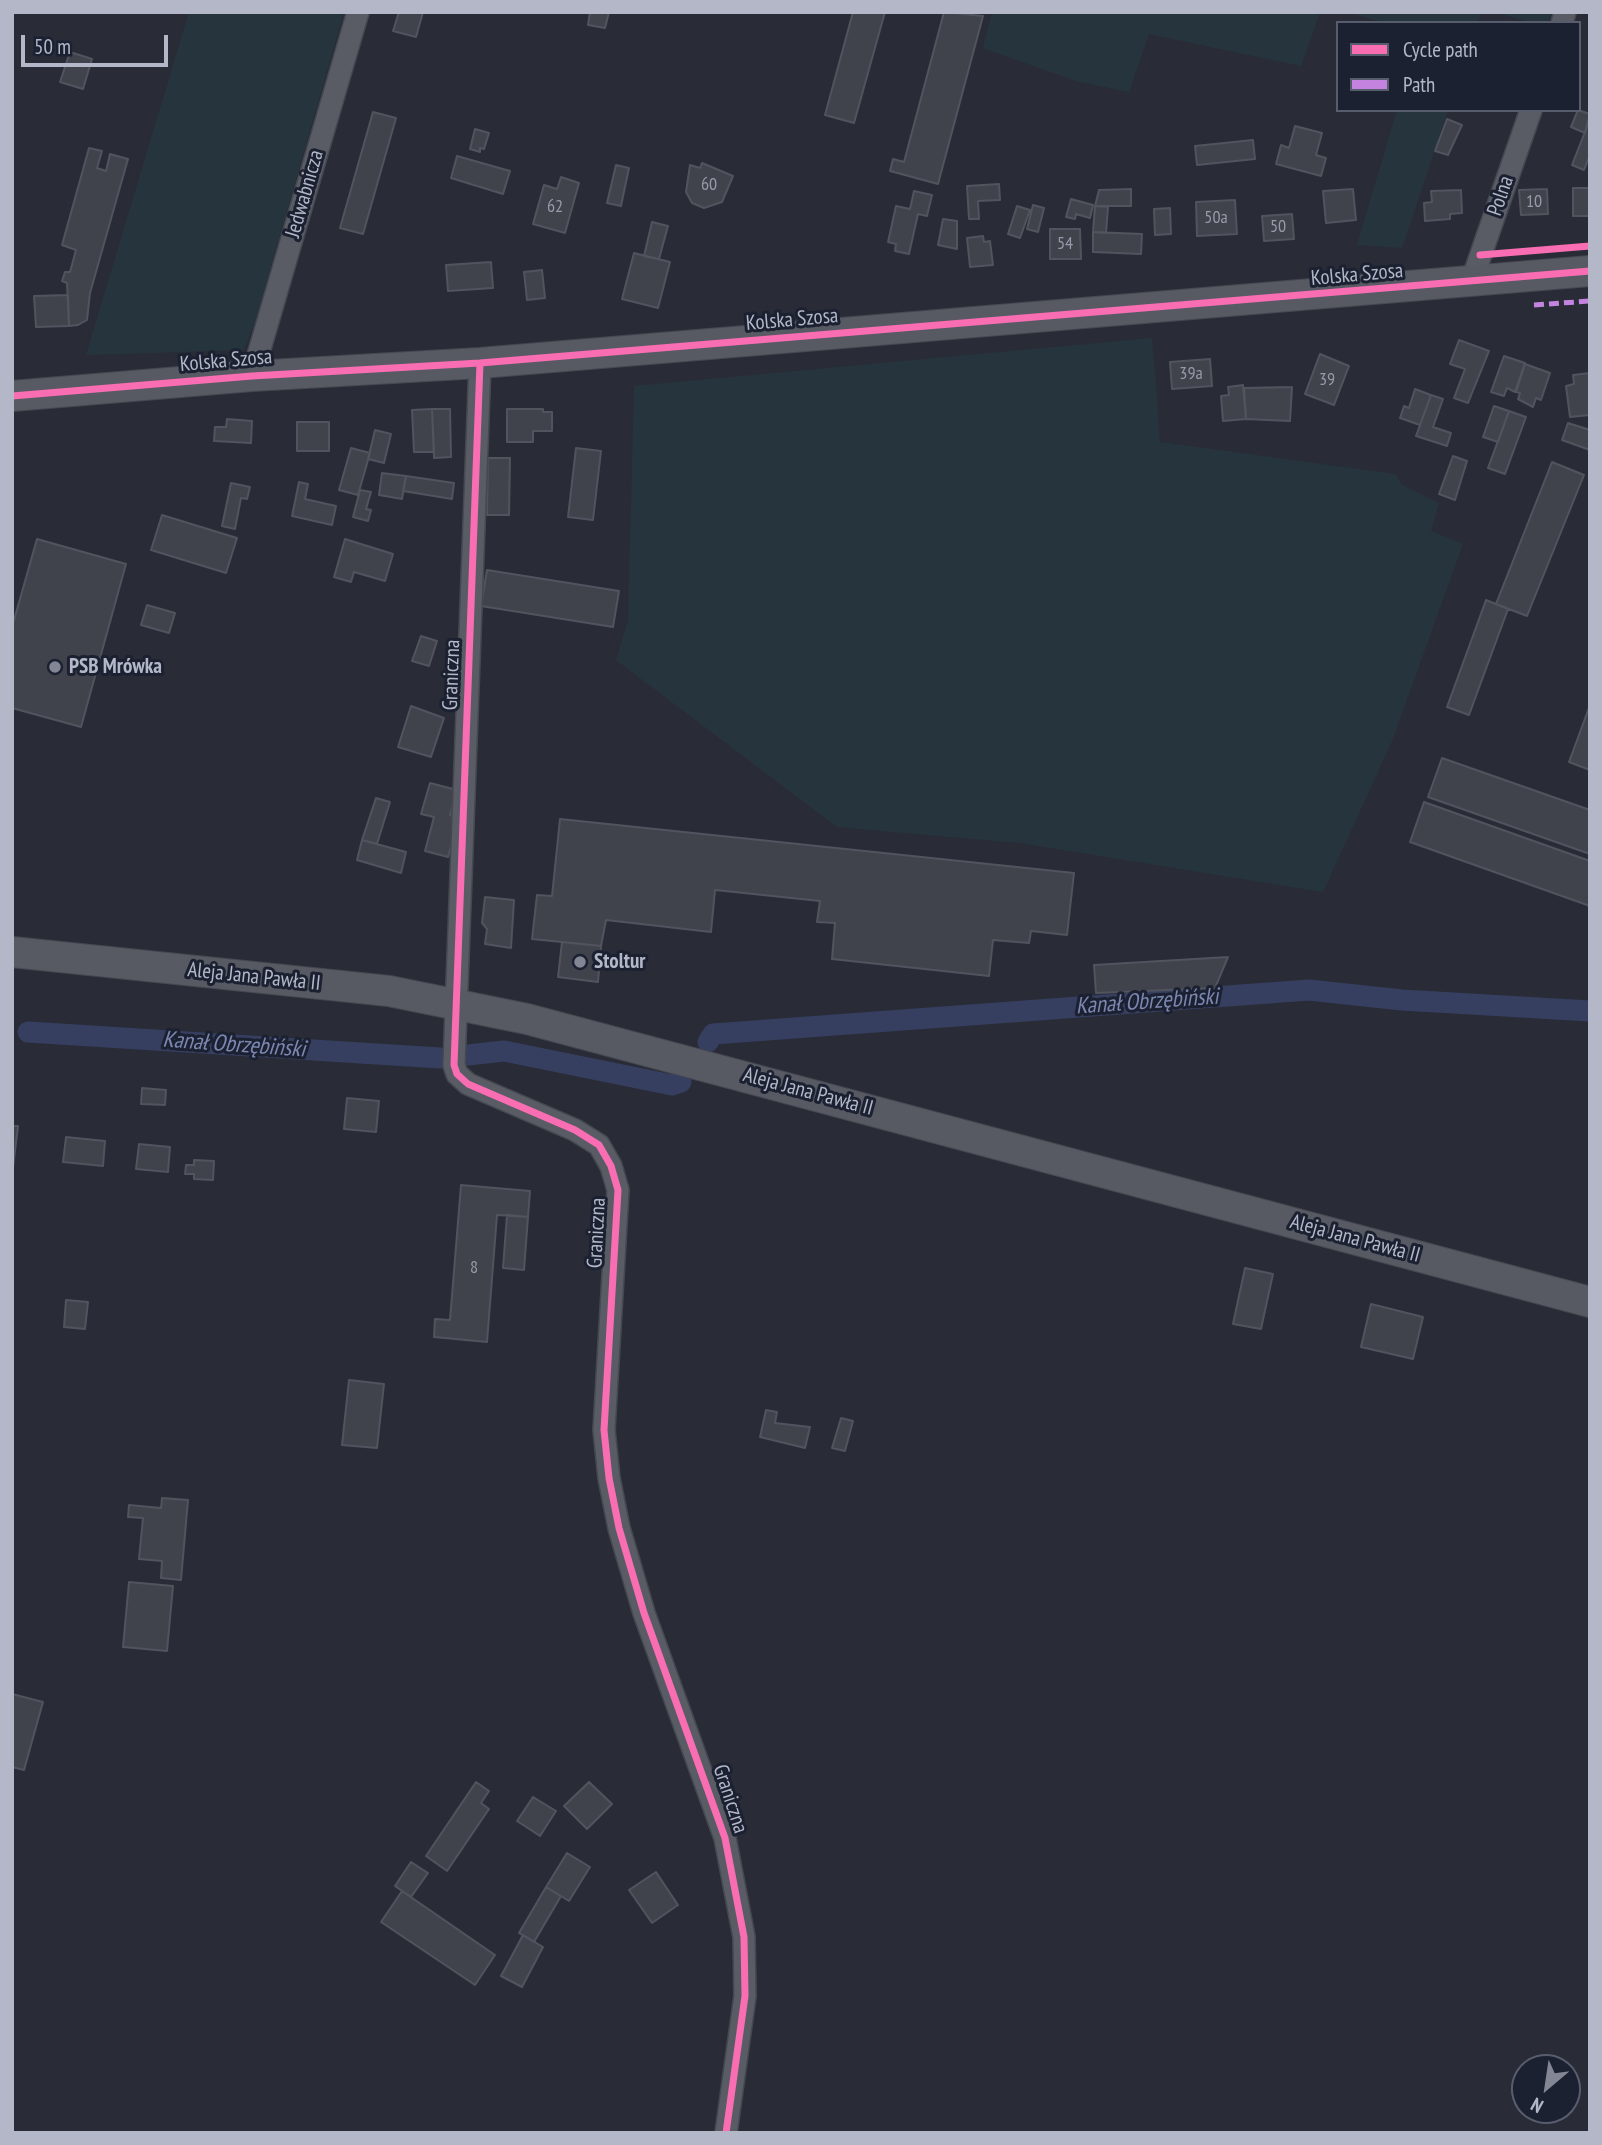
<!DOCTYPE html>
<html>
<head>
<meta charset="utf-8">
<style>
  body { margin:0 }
  #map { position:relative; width:1602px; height:2145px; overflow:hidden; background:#292c37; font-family:"PT Sans Narrow",sans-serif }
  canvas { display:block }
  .frame { position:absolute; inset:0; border:14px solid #b3b7c8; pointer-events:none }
  .legend { position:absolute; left:1336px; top:21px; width:245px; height:91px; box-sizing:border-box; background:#1c2132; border:2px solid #585d6e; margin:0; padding:9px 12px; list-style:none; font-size:21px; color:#b3b7c8 }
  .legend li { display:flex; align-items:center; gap:14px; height:35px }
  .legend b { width:35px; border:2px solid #585d6e }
  .north { position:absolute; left:1511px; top:2054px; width:70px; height:70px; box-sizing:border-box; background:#1c2132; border:2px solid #585d6e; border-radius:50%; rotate:209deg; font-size:19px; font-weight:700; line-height:28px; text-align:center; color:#b3b7c8 }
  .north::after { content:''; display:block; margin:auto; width:24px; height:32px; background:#838695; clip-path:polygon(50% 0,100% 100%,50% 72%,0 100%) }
  .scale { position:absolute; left:21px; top:35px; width:147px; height:32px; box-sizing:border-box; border:4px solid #b3b7c8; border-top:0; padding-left:9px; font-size:21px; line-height:24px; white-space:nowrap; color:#b3b7c8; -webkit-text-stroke:5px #1c2132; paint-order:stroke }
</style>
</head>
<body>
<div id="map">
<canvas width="1602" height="2145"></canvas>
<div class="frame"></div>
<ul class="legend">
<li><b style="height:9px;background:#f96db3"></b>Cycle path</li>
<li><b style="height:9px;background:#c483df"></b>Path</li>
</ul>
<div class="north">N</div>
<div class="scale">50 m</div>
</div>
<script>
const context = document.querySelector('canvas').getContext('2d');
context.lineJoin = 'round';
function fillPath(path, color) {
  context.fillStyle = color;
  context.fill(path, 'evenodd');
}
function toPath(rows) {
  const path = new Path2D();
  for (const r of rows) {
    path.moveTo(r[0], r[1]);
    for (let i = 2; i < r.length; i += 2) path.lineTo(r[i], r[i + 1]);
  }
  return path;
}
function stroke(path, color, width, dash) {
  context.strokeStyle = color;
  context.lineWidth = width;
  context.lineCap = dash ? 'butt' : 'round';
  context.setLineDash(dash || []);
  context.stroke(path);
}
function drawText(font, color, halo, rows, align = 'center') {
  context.font = font + ' "PT Sans Narrow",sans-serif';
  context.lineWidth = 6;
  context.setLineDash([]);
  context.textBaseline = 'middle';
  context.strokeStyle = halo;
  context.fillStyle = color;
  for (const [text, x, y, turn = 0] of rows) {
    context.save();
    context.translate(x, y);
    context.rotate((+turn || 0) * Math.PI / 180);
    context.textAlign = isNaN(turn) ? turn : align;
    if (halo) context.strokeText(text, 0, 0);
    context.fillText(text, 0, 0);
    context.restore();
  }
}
fillPath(toPath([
  [189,12,344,12,256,319,244,350,86,355],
  [992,12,1320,12,1301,66,1149,34,1129,92,1076,81,983,48],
  [1346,12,1481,12,1478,23,1386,23],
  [1495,12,1551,12,1548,23,1532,23],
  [1397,110,1448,110,1402,248,1357,245],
  [1152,338,1160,442,1395,474,1402,485,1439,503,1431,531,1463,544,1392,741,1323,892,1020,843,837,827,616,660,628,620,634,386]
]), '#26353d');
stroke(toPath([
  [28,1032,440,1058],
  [708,1042,713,1034,1309,990,1402,1000,1590,1011],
  [468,1055,504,1051,672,1085,681,1082]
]), '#363f60', 21);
const building = toPath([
  [399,12,423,12,416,37,393,31,399,12],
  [590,12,609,12,605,28,588,25,590,12],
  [853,12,885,12,854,123,825,115,853,12],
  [944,12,983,16,938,184,890,171,893,159,904,162,944,12],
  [70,52,92,59,83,89,60,82,70,52],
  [1578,110,1590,114,1585,133,1571,127,1578,110],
  [373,112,396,118,363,234,340,228,373,112],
  [1447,119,1462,125,1448,155,1435,151,1447,119],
  [1590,119,1590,155,1584,170,1572,165,1590,119],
  [1295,126,1322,133,1316,155,1326,158,1321,176,1276,164,1281,145,1289,148,1295,126],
  [475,129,489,133,484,149,480,148,480,152,470,149,475,129],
  [1253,140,1255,159,1197,165,1195,146,1253,140],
  [89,148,102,151,97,168,106,171,110,154,128,159,90,293,87,320,78,325,69,326,67,283,62,281,65,272,70,272,76,250,62,245,89,148],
  [457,156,510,171,503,194,451,178,457,156],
  [702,163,733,176,722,202,704,208,692,203,686,192,690,165,700,168,702,163],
  [616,165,629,168,621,206,607,203,616,165],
  [561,177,579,183,565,233,533,224,544,185,557,189,561,177],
  [999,184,1000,200,978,201,979,219,969,219,967,186,999,184],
  [1573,188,1590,188,1590,216,1573,216,1573,188],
  [1131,189,1131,206,1095,206,1099,190,1131,189],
  [1353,189,1356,220,1326,223,1323,191,1353,189],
  [1547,189,1548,214,1521,215,1519,190,1547,189],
  [1461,190,1462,213,1450,214,1450,219,1425,221,1424,203,1432,202,1431,191,1461,190],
  [914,191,932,195,927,216,918,214,909,254,895,251,896,244,888,242,896,206,910,209,914,191],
  [1071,199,1093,205,1090,218,1076,214,1075,219,1066,217,1071,199],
  [1235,200,1237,234,1197,236,1196,202,1235,200],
  [1033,205,1044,208,1038,232,1027,229,1033,205],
  [1017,206,1030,210,1020,238,1008,234,1017,206],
  [1095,206,1108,207,1106,233,1093,232,1095,206],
  [1170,208,1171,234,1155,235,1154,209,1170,208],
  [1292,214,1294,239,1264,241,1262,216,1292,214],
  [943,219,957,221,957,249,938,245,943,219],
  [652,222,668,226,659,259,644,256,652,222],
  [1050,229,1080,229,1081,259,1050,259,1050,229],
  [1093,232,1142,234,1141,254,1093,252,1093,232],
  [983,236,984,242,990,241,993,265,970,267,967,238,983,236],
  [634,253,670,262,658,308,622,299,634,253],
  [491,262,493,288,448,291,446,265,491,262],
  [542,270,545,298,527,300,524,272,542,270],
  [68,295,69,326,36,327,34,296,68,295],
  [1459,340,1489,351,1468,403,1454,398,1465,369,1450,364,1459,340],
  [1320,354,1349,366,1334,405,1305,394,1320,354],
  [1504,356,1525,363,1515,392,1507,388,1504,396,1491,392,1504,356],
  [1210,359,1212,386,1172,389,1170,362,1210,359],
  [1525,364,1550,373,1541,400,1536,398,1533,407,1518,399,1520,393,1516,392,1525,364],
  [1590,373,1590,415,1570,417,1566,386,1574,384,1573,375,1590,373],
  [1243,385,1246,419,1223,421,1221,396,1229,395,1228,387,1243,385],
  [1292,387,1290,421,1246,419,1244,388,1292,387],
  [1415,389,1431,395,1420,425,1400,418,1404,406,1409,408,1415,389],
  [1431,395,1443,399,1433,427,1451,433,1447,446,1416,436,1431,395],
  [1494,406,1509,411,1498,442,1483,437,1494,406],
  [432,409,450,409,451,457,434,458,432,409],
  [432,409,434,452,414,452,412,410,432,409],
  [507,409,543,409,543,412,552,412,552,431,533,431,533,442,507,442,507,409],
  [1509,411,1526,417,1505,474,1488,468,1509,411],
  [227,419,252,421,251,443,214,441,215,427,226,427,227,419],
  [297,422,329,422,329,451,297,451,297,422],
  [1568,423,1590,430,1590,450,1562,440,1568,423],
  [375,430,391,434,384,463,368,459,375,430],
  [351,448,370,453,358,495,339,490,351,448],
  [576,448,601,451,593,520,568,517,576,448],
  [1453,456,1467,461,1455,500,1439,494,1453,456],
  [488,458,510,458,509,515,487,515,488,458],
  [1552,462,1584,475,1527,616,1496,604,1552,462],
  [382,473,406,476,402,499,379,495,382,473],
  [406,476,454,483,452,499,403,491,406,476],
  [299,482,308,484,305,499,336,506,332,525,292,516,299,482],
  [231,483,250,487,247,499,241,498,235,529,222,526,231,483],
  [360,490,371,492,366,509,371,510,368,521,353,517,360,490],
  [162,515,237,538,226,573,151,550,162,515],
  [37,539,126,564,81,727,12,708,12,627,37,539],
  [345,539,393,554,385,581,354,572,351,582,334,577,345,539],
  [487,570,619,591,613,627,481,606,487,570],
  [1486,600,1508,609,1469,715,1447,707,1486,600],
  [147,605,175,613,169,633,141,625,147,605],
  [421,636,437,641,429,666,412,661,421,636],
  [1590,705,1590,770,1569,762,1590,705],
  [411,706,444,718,431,757,398,747,411,706],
  [1442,758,1590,810,1590,854,1428,797,1442,758],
  [430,783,457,790,450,815,459,818,448,857,425,851,434,817,421,814,430,783],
  [376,798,390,802,377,844,362,840,376,798],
  [1424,802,1590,861,1590,906,1410,842,1424,802],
  [560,819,1074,873,1067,935,1031,931,1029,943,993,940,989,976,832,959,835,923,817,922,820,901,715,890,711,932,606,920,601,946,532,939,537,895,552,896,560,819],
  [362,840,406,852,401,873,357,860,362,840],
  [485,897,514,900,511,948,485,944,487,929,482,923,485,897],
  [562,942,601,946,598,982,558,977,562,942],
  [1228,957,1215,988,1096,993,1094,965,1228,957],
  [142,1088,166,1090,165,1105,141,1104,142,1088],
  [347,1098,379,1101,376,1132,344,1129,347,1098],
  [12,1126,18,1126,12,1176,12,1126],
  [66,1137,105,1141,103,1166,63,1162,66,1137],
  [139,1144,170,1147,168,1172,136,1169,139,1144],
  [194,1160,214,1161,213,1180,194,1179,194,1174,185,1174,186,1165,194,1165,194,1160],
  [461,1185,530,1191,528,1217,497,1215,487,1342,434,1337,435,1319,450,1320,461,1185],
  [507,1215,528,1217,524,1270,503,1268,507,1215],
  [1245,1268,1273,1274,1261,1329,1233,1324,1245,1268],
  [66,1300,88,1302,85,1329,64,1327,66,1300],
  [1371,1304,1423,1317,1413,1359,1361,1347,1371,1304],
  [349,1380,384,1384,377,1448,342,1445,349,1380],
  [766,1410,777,1412,775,1423,810,1427,805,1448,760,1437,766,1410],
  [841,1418,853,1421,845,1451,832,1448,841,1418],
  [162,1498,188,1500,181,1580,161,1578,162,1561,139,1559,143,1518,128,1517,129,1505,161,1508,162,1498],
  [129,1582,173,1586,167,1651,123,1647,129,1582],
  [12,1694,43,1702,24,1770,12,1767,12,1694],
  [476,1782,489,1791,481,1803,489,1809,447,1871,426,1856,476,1782],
  [589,1782,612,1804,587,1829,564,1806,589,1782],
  [533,1797,556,1811,540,1836,517,1821,533,1797],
  [567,1853,590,1867,569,1901,546,1887,567,1853],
  [411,1862,428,1873,411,1897,395,1886,411,1862],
  [656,1872,678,1905,652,1923,629,1890,656,1872],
  [546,1887,561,1896,534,1942,519,1933,546,1887],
  [402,1891,495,1955,475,1985,381,1922,402,1891],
  [523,1935,543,1947,522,1987,501,1976,523,1935]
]);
fillPath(building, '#41434c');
stroke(building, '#51545f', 2);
const street = toPath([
  [1562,23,1565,12],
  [1471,283,1531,110],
  [480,363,454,1065,457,1074,468,1084,575,1130,599,1145,611,1166,618,1190,604,1430,609,1478,619,1528,644,1613,725,1838,744,1937,745,1996,726,2133],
  [252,376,358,12]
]);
const secondary = toPath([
  [12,396,252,376,480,363,1590,271],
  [12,952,389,991,527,1019,1590,1302]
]);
stroke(street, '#454850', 24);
stroke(secondary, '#454850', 32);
stroke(street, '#595c65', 21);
stroke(secondary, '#585a63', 30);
stroke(toPath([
  [1534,305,1590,301]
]), '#c483df', 5, [10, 5]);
stroke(toPath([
  [1480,255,1590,246],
  [480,363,454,1065,457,1074,468,1084,575,1130,599,1145,611,1166,618,1190,604,1430,609,1478,619,1528,644,1613,725,1838,744,1937,745,1996,726,2133],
  [12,396,252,376,480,363,1590,271]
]), '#f96db3', 7);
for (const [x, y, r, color] of [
  [55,667,7,"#838695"],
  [580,962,7,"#838695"]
]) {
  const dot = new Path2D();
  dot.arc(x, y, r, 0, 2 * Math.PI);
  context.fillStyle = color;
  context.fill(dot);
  stroke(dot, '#1c2132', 2.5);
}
drawText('18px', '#969aa9', null, [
  ["60",709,185],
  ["10",1534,202],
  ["62",555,207],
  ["50a",1216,218],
  ["50",1278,227],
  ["54",1065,244],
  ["39a",1191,374],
  ["39",1327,380],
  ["8",474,1268]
]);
drawText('21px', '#b3b7c8', '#1c2132', [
  ["Jedwabnicza",305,194,-74],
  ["Polna",1501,196,-71],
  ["Kolska Szosa",1357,275,-5],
  ["Kolska Szosa",792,320,-5],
  ["Kolska Szosa",226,361,-5],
  ["Graniczna",452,675,-88],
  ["Aleja Jana Pawła II",254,977,6],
  ["Aleja Jana Pawła II",808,1092,15],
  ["Graniczna",597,1233,-87],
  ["Aleja Jana Pawła II",1355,1239,15],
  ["Graniczna",730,1799,72]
]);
drawText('bold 21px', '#b3b7c8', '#1c2132', [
  ["PSB Mrówka",69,667],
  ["Stoltur",594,962]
], 'left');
drawText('italic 23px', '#7b87b0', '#1c2132', [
  ["Kanał Obrzębiński",1147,1002,-4],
  ["Kanał Obrzębiński",234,1045,4]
]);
</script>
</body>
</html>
